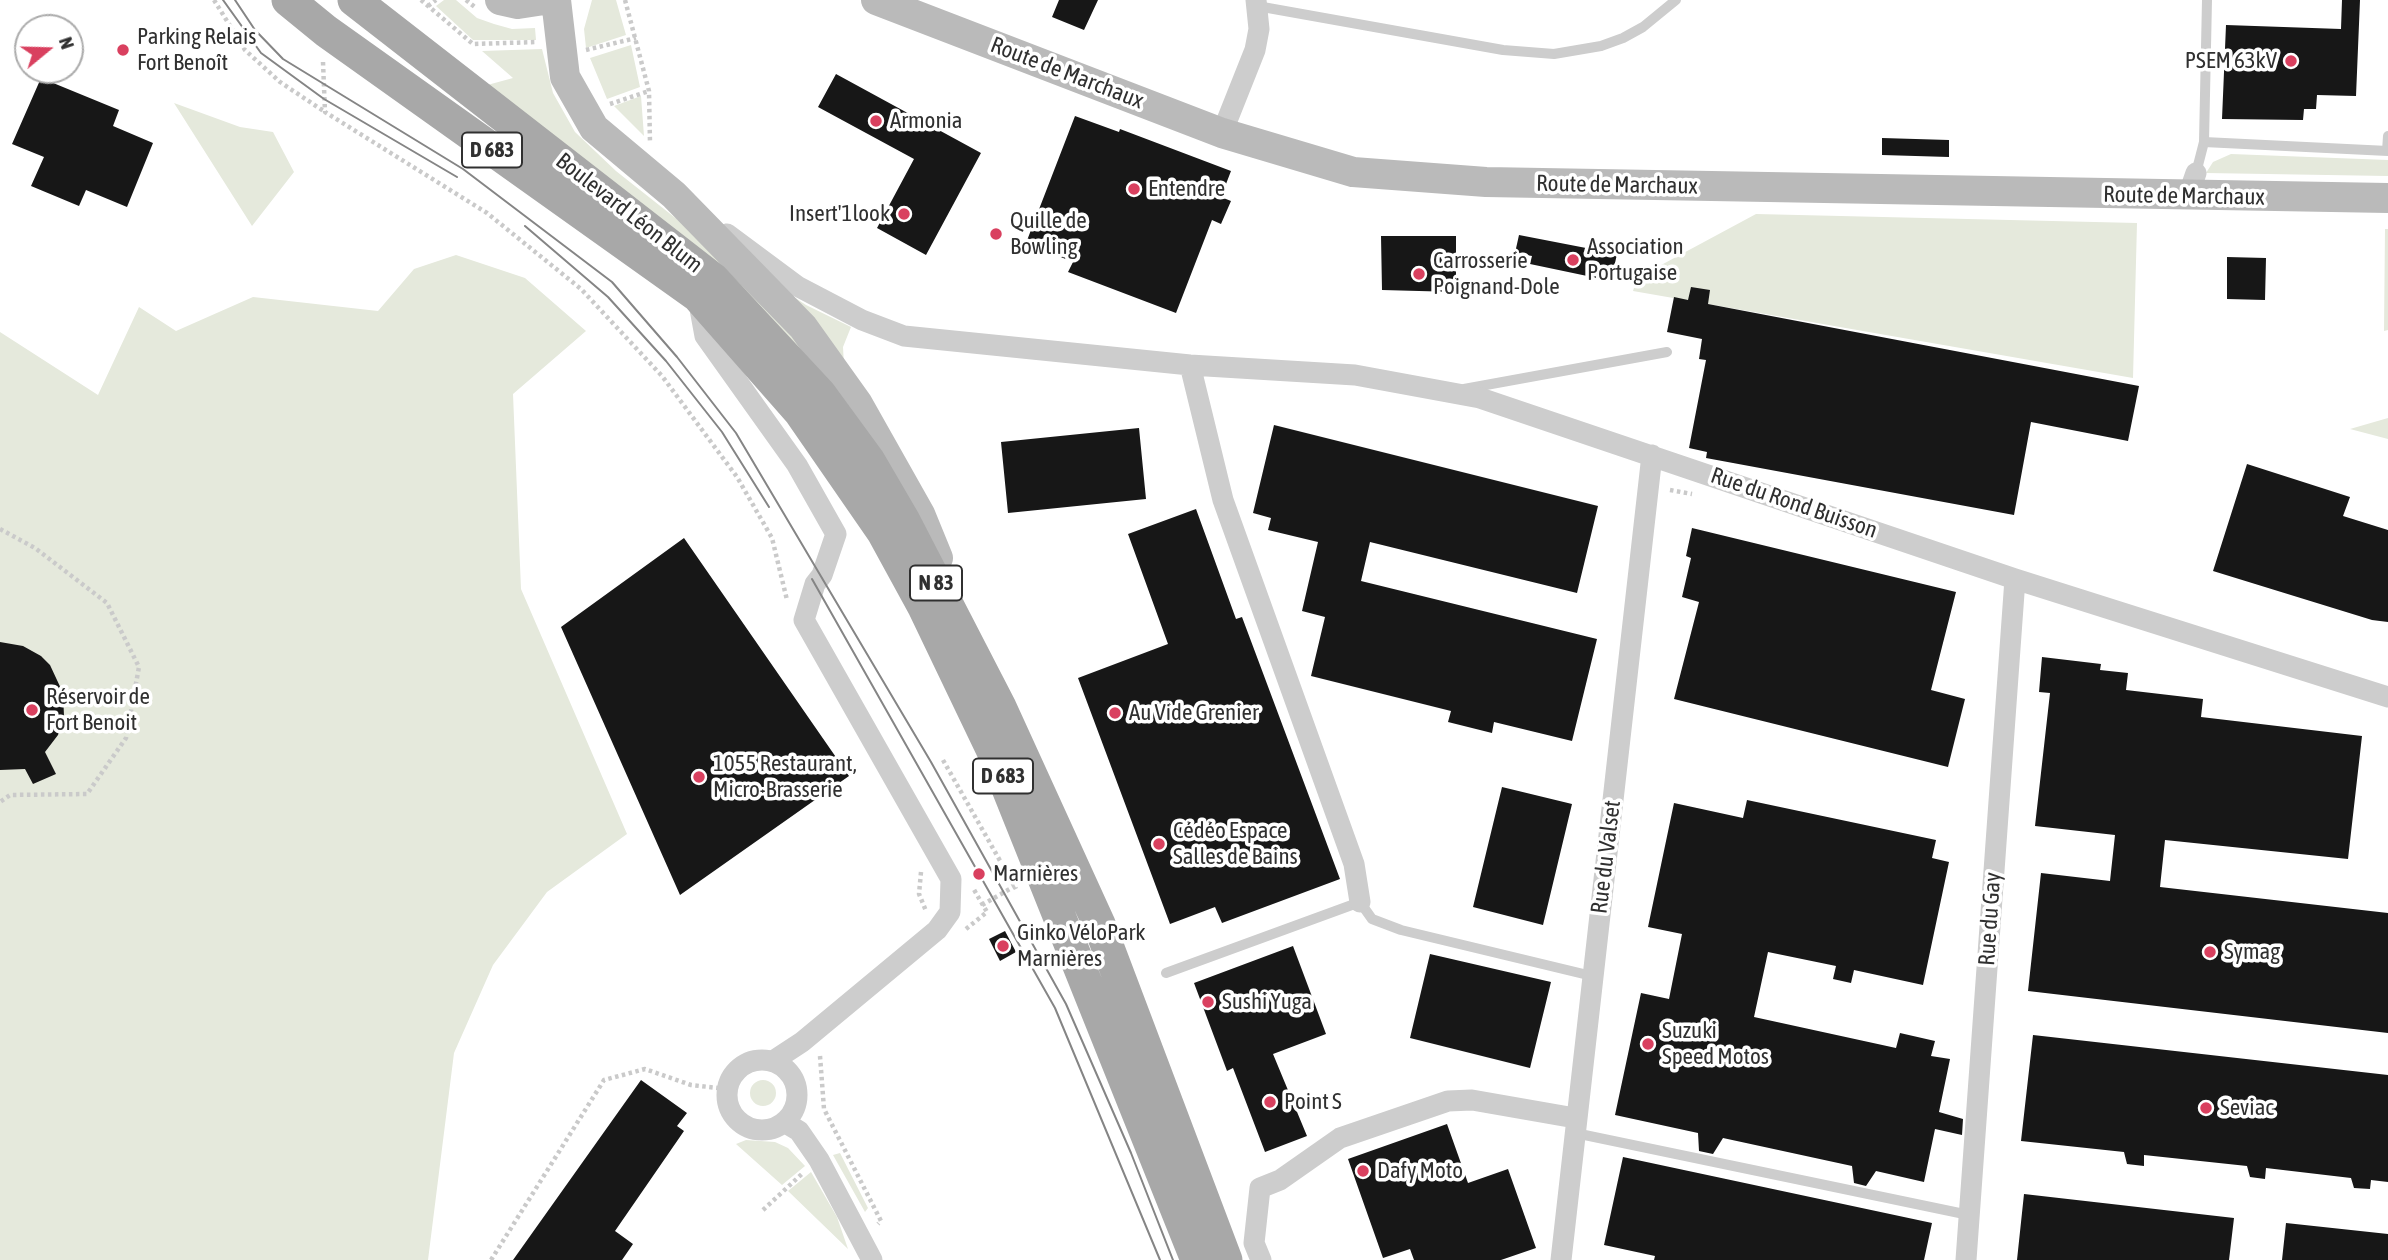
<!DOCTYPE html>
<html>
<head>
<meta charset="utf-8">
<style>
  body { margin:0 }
  #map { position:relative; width:2388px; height:1260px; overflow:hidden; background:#fff; font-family:"Asap Condensed",sans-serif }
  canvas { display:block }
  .north { position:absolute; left:14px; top:14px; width:70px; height:70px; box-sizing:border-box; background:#fff; border:2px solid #acacac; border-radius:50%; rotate:71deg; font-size:19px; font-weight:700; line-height:28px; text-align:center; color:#303030 }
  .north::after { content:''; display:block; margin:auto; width:24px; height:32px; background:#d9405f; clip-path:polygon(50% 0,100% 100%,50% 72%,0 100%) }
</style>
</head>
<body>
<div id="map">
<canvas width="2388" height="1260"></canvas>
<div class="north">N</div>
</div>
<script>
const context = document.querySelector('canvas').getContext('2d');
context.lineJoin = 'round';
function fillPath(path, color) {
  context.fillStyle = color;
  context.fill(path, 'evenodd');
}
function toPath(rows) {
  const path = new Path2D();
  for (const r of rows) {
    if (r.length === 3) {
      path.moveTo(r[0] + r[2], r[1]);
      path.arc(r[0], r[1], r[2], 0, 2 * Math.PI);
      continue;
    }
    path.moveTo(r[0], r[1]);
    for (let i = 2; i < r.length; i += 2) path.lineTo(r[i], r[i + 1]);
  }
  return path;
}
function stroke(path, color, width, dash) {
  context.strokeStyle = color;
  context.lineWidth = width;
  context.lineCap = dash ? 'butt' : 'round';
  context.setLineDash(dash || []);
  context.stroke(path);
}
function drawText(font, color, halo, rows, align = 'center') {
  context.font = font + ' "Asap Condensed",sans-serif';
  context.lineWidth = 7;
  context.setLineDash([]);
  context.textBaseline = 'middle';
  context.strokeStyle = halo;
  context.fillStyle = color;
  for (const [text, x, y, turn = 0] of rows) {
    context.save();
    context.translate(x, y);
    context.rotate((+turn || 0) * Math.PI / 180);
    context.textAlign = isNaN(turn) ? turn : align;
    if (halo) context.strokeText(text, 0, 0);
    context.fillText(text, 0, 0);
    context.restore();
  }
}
fillPath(toPath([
  [444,0,456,0,477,18,494,24,512,29,535,28,536,40,473,40,436,6],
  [592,0,616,0,626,35,586,48,584,29],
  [631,45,640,87,607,99,590,58],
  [542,49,553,93,575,132,616,171,707,243,760,293,856,411,480,87,513,78,482,51],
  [641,96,644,136,614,106],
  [174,103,240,127,273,132,294,172,252,226],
  [2231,154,2388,160,2388,176,2206,173,2213,162],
  [1756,214,2137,223,2133,378,1633,291,1637,278],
  [2385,229,2388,229,2388,330,2384,331],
  [456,255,525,278,586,331,513,394,521,589,627,834,547,892,493,965,454,1053,428,1260,0,1260,0,332,98,395,139,307,176,331,253,297,378,311,414,269],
  [779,287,806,305,851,327,843,347,844,366],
  [2388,418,2388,439,2350,429],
  [763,1093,13],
  [746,1140,775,1142,788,1148,805,1166,782,1185,736,1144],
  [840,1153,868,1208,865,1212,833,1155],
  [811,1172,837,1217,848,1249,788,1191]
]), '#e5e9dc');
fillPath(toPath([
  [1059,0,1098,0,1084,30,1052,17],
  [2342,0,2360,0,2356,96,2317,95,2316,109,2304,109,2303,120,2222,119,2226,25,2341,29],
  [836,74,981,153,926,255,877,228,914,159,818,107],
  [41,78,119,110,113,126,153,143,127,207,86,190,79,206,31,186,44,157,12,144],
  [1075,116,1119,132,1120,129,1231,171,1221,197,1231,201,1221,224,1212,220,1176,313,1068,272,1073,262,1026,243],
  [1882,138,1949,140,1949,157,1882,155],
  [1519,235,1617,254,1611,281,1530,264,1532,256,1515,253],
  [1381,236,1456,236,1456,292,1382,290],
  [2227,257,2266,258,2265,300,2227,299],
  [1691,287,1710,290,1708,304,2139,386,2128,441,2031,422,2014,515,1706,458,1707,452,1689,448,1706,360,1699,359,1702,339,1667,332,1674,297,1688,300],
  [1274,425,1598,506,1577,593,1370,542,1361,581,1597,639,1572,741,1494,722,1492,733,1448,722,1451,711,1311,676,1325,617,1302,611,1318,542,1268,530,1271,518,1253,513],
  [1139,428,1146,499,1008,513,1001,442],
  [2247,464,2350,497,2343,516,2388,530,2388,622,2372,620,2213,571],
  [1196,509,1236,619,1242,617,1340,879,1222,923,1215,907,1170,924,1078,678,1168,644,1128,534],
  [1692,528,1956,592,1931,690,1965,699,1948,767,1674,699,1699,602,1682,597,1691,558,1686,556],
  [684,538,849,776,680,895,561,627],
  [0,642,23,646,41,656,50,665,63,693,64,716,58,735,45,752,56,774,33,784,25,769,0,770],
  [2042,657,2101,664,2100,670,2128,673,2126,690,2203,699,2201,717,2362,736,2348,859,2165,840,2160,887,2388,913,2388,1033,2028,991,2041,873,2110,881,2115,835,2035,826,2050,693,2039,692],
  [1502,787,1572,804,1543,925,1473,907],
  [1747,800,1936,840,1932,858,1949,862,1923,985,1854,970,1851,983,1833,979,1836,966,1768,952,1754,1017,1896,1048,1900,1033,1935,1041,1931,1056,1950,1059,1939,1112,1963,1119,1962,1135,1935,1129,1924,1182,1876,1171,1866,1186,1854,1183,1852,1166,1723,1138,1713,1154,1699,1151,1698,1133,1615,1115,1641,993,1669,999,1682,934,1648,927,1674,803,1743,818],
  [1005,931,1016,952,1000,961,989,939],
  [1293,946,1326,1034,1273,1054,1307,1136,1265,1152,1233,1068,1227,1071,1194,983],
  [1430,954,1551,982,1530,1068,1410,1038],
  [2033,1035,2388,1075,2388,1182,2371,1180,2370,1189,2354,1188,2351,1178,2266,1168,2265,1179,2250,1177,2247,1166,2144,1155,2144,1166,2127,1164,2124,1152,2021,1141],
  [641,1080,687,1113,677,1126,684,1131,615,1231,633,1244,622,1260,513,1260],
  [1447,1124,1468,1183,1508,1169,1536,1248,1501,1260,1414,1260,1410,1249,1383,1258,1348,1159],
  [1623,1157,1932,1223,1924,1260,1654,1260,1655,1256,1604,1245],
  [2024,1194,2234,1218,2229,1260,2017,1260],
  [2286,1223,2388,1234,2388,1260,2282,1260]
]), '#171717');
stroke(toPath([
  [214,0,245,50,280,82,325,112],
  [421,0,473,44,537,42],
  [466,0,476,8],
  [625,0,649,91,650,143],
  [428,6,436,0],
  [586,50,636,38],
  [323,62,325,112,487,213,581,289,662,376,737,477,772,538,787,600],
  [610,104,649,91],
  [1670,490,1692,494],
  [0,529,35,548,107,603,139,667,126,738,87,794,10,795,0,802],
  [943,760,1016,889],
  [921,872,919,894,926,911],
  [982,905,1015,886],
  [966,929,987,912,973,888],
  [820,1056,824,1109,881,1221,878,1224],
  [763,1210,804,1172],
  [491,1260,604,1080,645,1069,691,1085,727,1089]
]), '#cacaca', 4.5, [3.5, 3.5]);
stroke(toPath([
  [1257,6,1503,50,1554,54,1601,46,1623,38,1643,27,1676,0],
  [2204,142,2388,151],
  [2387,151,2388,136],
  [2196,173,2204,142,2207,0],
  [1464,389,1667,352],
  [1166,973,1360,902,1372,919,1401,930,1592,976],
  [1575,1133,1969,1215]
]), '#cdcdcd', 10);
stroke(toPath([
  [1222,133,1255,50,1259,29,1256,0],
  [2188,196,2196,173],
  [727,234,797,286,862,320,904,336,1190,365,1355,375,1480,398,2015,579,2388,697],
  [698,298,705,336,797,465,836,534,822,575,815,584,804,620,951,879,950,912,937,930,802,1042,773,1061],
  [1190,365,1223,500,1354,864,1360,902],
  [762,1095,35],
  [784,1122,799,1131,819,1160,872,1260],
  [1261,1260,1254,1243,1260,1188,1280,1180,1340,1138,1448,1101,1472,1100,1575,1118],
  [1561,1260,1652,455],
  [1966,1260,2015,579]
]), '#cdcdcd', 21);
stroke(toPath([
  [500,0,518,4,544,0],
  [556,0,565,77,594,128,674,195,803,327,858,404,920,514,938,558],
  [876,0,1222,133,1353,172,1486,182,2388,198]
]), '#bababa', 30);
stroke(toPath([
  [288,0,326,31,698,296,800,412,883,532,924,607,993,751,1197,1260],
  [354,0,713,279,820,394,869,461,904,521,1000,707,1099,924,1226,1260]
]), '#a8a8a8', 33);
stroke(toPath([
  [223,0,261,53,324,99,457,177],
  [235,0,255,30,283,59,463,169,612,282,677,357,736,433,931,762,1066,1004,1131,1153,1173,1260],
  [525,226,608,297,666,361,722,432,769,507],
  [812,579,1055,1008,1160,1260]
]), '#858585', 2);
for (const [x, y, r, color] of [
  [123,50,7,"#d9405f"],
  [2291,61,7,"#d9405f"],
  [876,121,7,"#d9405f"],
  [1134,189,7,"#d9405f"],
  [904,214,7,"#d9405f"],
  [996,234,7,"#d9405f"],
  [1573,260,7,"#d9405f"],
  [1419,274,7,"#d9405f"],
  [32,710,7,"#d9405f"],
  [1115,713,7,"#d9405f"],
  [699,777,7,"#d9405f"],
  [1159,844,7,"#d9405f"],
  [979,874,7,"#d9405f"],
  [1003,946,7,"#d9405f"],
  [2210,952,7,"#d9405f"],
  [1208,1002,7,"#d9405f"],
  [1648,1044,7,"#d9405f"],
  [1270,1102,7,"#d9405f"],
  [2206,1108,7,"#d9405f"],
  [1363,1171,7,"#d9405f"]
]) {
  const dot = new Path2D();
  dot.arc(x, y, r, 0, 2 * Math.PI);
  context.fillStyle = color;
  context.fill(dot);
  stroke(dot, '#fff', 2.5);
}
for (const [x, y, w] of [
  [492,150,60],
  [936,583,52],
  [1003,776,60]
]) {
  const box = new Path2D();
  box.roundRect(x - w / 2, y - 17.5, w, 35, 5);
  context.fillStyle = '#fff';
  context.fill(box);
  stroke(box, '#303030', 2);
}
drawText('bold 21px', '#303030', null, [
  ["D 683",492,150],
  ["N 83",936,583],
  ["D 683",1003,776]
]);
drawText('23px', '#303030', '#fff', [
  ["Parking Relais",137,37],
  ["Fort Benoît",137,63],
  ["PSEM 63kV",2277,61,"right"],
  ["Armonia",890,121],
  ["Entendre",1148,189],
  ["Insert'1look",890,214,"right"],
  ["Quille de",1010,221],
  ["Bowling",1010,247],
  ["Association",1587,247],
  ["Portugaise",1587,273],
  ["Carrosserie",1433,261],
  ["Poignand-Dole",1433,287],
  ["Réservoir de",46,697],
  ["Fort Benoit",46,723],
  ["Au Vide Grenier",1129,713],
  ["1055 Restaurant,",713,764],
  ["Micro-Brasserie",713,790],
  ["Cédéo Espace",1173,831],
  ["Salles de Bains",1173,857],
  ["Marnières",993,874],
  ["Ginko VéloPark",1017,933],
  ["Marnières",1017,959],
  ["Symag",2224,952],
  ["Sushi Yuga",1222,1002],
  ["Suzuki",1662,1031],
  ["Speed Motos",1662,1057],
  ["Point S",1284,1102],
  ["Seviac",2220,1108],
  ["Dafy Moto",1377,1171]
], 'left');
drawText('23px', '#303030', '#fff', [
  ["Route de Marchaux",1067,73,21],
  ["Route de Marchaux",1617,185,1],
  ["Route de Marchaux",2184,196,1],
  ["Boulevard Léon Blum",629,213,38],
  ["Rue du Rond Buisson",1794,503,19],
  ["Rue du Valset",1606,857,-83],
  ["Rue du Gay",1990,919,-86]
]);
</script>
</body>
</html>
